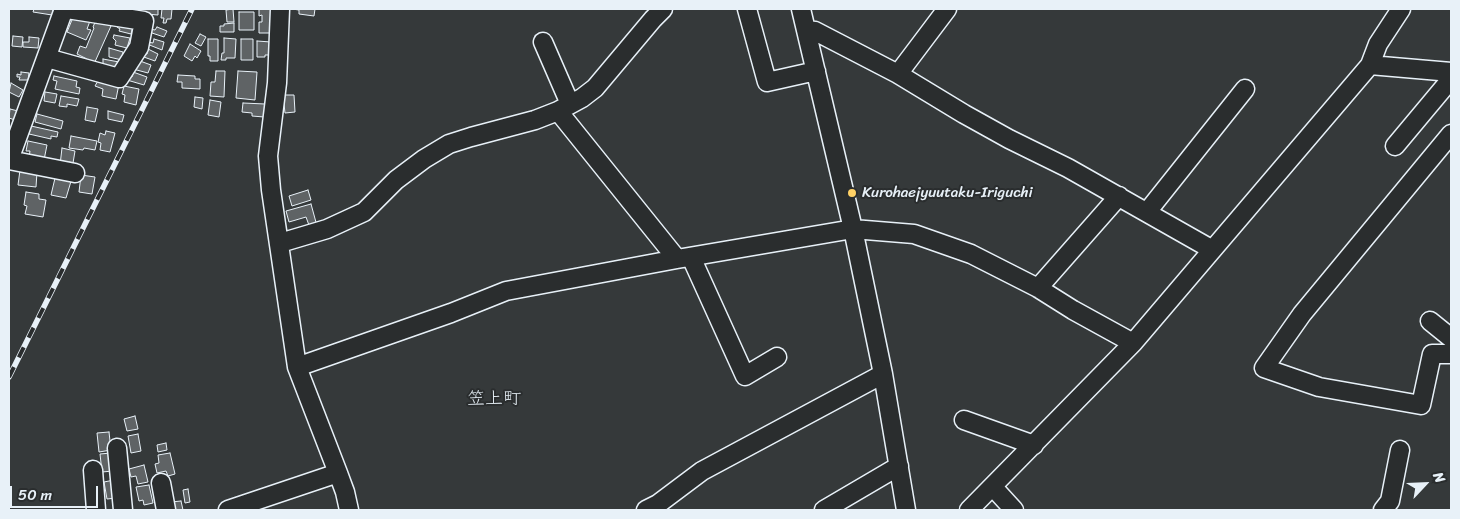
<!DOCTYPE html>
<html>
<head>
<meta charset="utf-8">
<style>
  body { margin:0 }
  #map { position:relative; width:1460px; height:519px; overflow:hidden; background:#35393a; font-family:Sriracha,sans-serif }
  canvas { display:block }
  .frame { position:absolute; inset:0; border:10px solid #e8f1f8; pointer-events:none }
  .north { position:absolute; left:1400px; top:459px; width:50px; height:50px; -webkit-text-stroke:4px #2a2d2e; paint-order:stroke; rotate:65deg; font-size:14px; font-weight:700; line-height:20px; text-align:center; color:#e8f1f8 }
  .north::after { content:''; display:block; margin:auto; width:18px; height:22px; background:#e8f1f8; clip-path:polygon(50% 0,100% 100%,50% 72%,0 100%) }
  .scale { position:absolute; left:10px; top:486px; width:88px; height:22px; box-sizing:border-box; border:2px solid #e8f1f8; border-top:0; padding-left:6px; font-size:15px; line-height:18px; white-space:nowrap; color:#e8f1f8; -webkit-text-stroke:4px #2a2d2e; paint-order:stroke }
</style>
</head>
<body>
<div id="map">
<canvas width="1460" height="519"></canvas>
<div class="frame"></div>
<div class="north">N</div>
<div class="scale">50 m</div>
</div>
<script>
const context = document.querySelector('canvas').getContext('2d');
context.lineJoin = 'round';
function fillPath(path, color) {
  context.fillStyle = color;
  context.fill(path, 'evenodd');
}
function toPath(rows) {
  const path = new Path2D();
  for (const r of rows) {
    path.moveTo(r[0], r[1]);
    for (let i = 2; i < r.length; i += 2) path.lineTo(r[i], r[i + 1]);
  }
  return path;
}
function stroke(path, color, width, dash) {
  context.strokeStyle = color;
  context.lineWidth = width;
  context.lineCap = dash ? 'butt' : 'round';
  context.setLineDash(dash || []);
  context.stroke(path);
}
function drawText(font, color, halo, rows, align = 'center') {
  context.font = font + ' Sriracha,"Klee One",sans-serif';
  context.lineWidth = 4;
  context.setLineDash([]);
  context.textBaseline = 'middle';
  context.strokeStyle = halo;
  context.fillStyle = color;
  for (const [text, x, y, turn = 0] of rows) {
    context.save();
    context.translate(x, y);
    context.rotate((+turn || 0) * Math.PI / 180);
    context.textAlign = isNaN(turn) ? turn : align;
    if (halo) context.strokeText(text, 0, 0);
    context.fillText(text, 0, 0);
    context.restore();
  }
}
const building = toPath([
  [34,9,53,9,52,15,33,12,34,9],
  [121,9,158,9,158,15,121,12,121,9],
  [162,9,172,9,171,19,167,19,166,23,163,23,164,18,161,18,162,9],
  [233,9,234,22,227,22,226,10,233,9],
  [259,9,273,9,273,28,270,28,270,33,259,33,259,22,262,22,262,15,259,16,259,9],
  [292,9,315,9,314,16,299,14,299,10,292,9],
  [239,12,254,12,254,30,239,30,239,12],
  [74,15,90,21,87,29,91,30,86,40,67,32,74,15],
  [96,20,111,26,94,64,85,62,87,59,77,54,80,46,86,48,94,28,93,27,96,20],
  [234,23,234,32,220,32,220,26,224,26,224,24,234,23],
  [118,24,133,26,131,34,119,31,120,29,117,27,118,24],
  [157,27,167,31,164,37,149,32,150,29,155,30,157,27],
  [200,34,206,37,201,46,195,43,200,34],
  [114,35,130,38,127,48,115,45,116,41,113,38,114,35],
  [13,36,23,37,22,47,12,46,13,36],
  [29,37,39,38,38,48,23,47,23,42,29,42,29,37],
  [224,38,236,39,235,58,226,58,226,60,221,60,222,53,224,53,224,38],
  [154,39,164,42,162,50,147,44,148,42,153,43,154,39],
  [208,39,218,39,218,61,210,61,210,56,208,56,208,39],
  [241,39,253,39,253,60,241,60,241,39],
  [257,41,271,42,271,55,265,55,265,57,257,57,257,41],
  [190,44,201,51,197,58,195,56,192,61,184,56,190,44],
  [109,48,123,52,122,60,109,57,109,48],
  [148,49,158,54,155,61,141,56,143,53,147,54,148,49],
  [103,59,119,62,115,71,103,64,103,59],
  [140,61,151,65,148,73,133,69,134,65,138,65,140,61],
  [216,71,225,71,224,97,210,96,211,82,215,82,216,71],
  [238,71,257,72,255,100,236,98,238,71],
  [21,72,29,73,28,80,19,80,20,77,17,77,17,74,21,75,21,72],
  [133,72,147,77,144,85,127,80,128,76,132,77,133,72],
  [178,75,195,76,195,79,200,79,200,89,182,88,182,82,177,82,178,75],
  [54,76,77,81,76,87,80,88,79,94,55,89,57,81,53,80,54,76],
  [99,79,119,84,116,99,102,96,103,89,95,86,99,79],
  [11,83,23,90,19,97,9,92,11,83],
  [124,86,139,89,136,105,124,102,125,95,122,94,124,86],
  [45,92,57,94,55,103,44,101,45,92],
  [283,95,294,95,295,112,285,113,283,95],
  [61,96,79,99,77,106,67,104,67,107,59,106,61,96],
  [195,97,203,98,202,109,194,107,195,97],
  [210,100,221,102,219,117,208,115,210,100],
  [243,103,265,104,264,117,252,116,252,113,242,112,243,103],
  [87,107,98,109,95,122,85,120,87,107],
  [10,109,18,111,15,120,9,118,10,109],
  [108,111,124,115,122,122,108,119,108,111],
  [37,114,63,121,61,129,35,122,37,114],
  [31,126,58,132,57,137,51,136,51,139,29,134,31,126],
  [106,131,115,133,110,152,100,150,101,143,98,142,100,133,105,135,106,131],
  [71,136,97,141,95,150,84,148,83,150,69,148,71,136],
  [28,141,47,145,44,160,29,157,30,151,26,151,28,141],
  [62,148,75,151,73,163,69,162,69,167,60,165,62,148],
  [20,170,37,172,36,187,18,185,20,170],
  [56,174,72,178,66,198,51,195,56,174],
  [81,175,95,177,92,194,79,192,81,175],
  [308,190,311,200,292,206,289,196,308,190],
  [26,192,39,194,39,199,46,200,43,217,25,214,27,206,24,205,26,192],
  [311,204,317,226,310,228,306,217,289,222,286,211,311,204],
  [135,416,138,429,127,431,124,419,135,416],
  [109,432,111,450,99,452,97,433,109,432],
  [138,434,141,451,131,453,128,436,138,434],
  [166,443,167,450,158,452,157,445,166,443],
  [111,453,113,471,102,472,100,454,111,453],
  [170,453,175,474,168,476,166,471,157,473,155,464,159,463,158,455,170,453],
  [144,465,148,482,138,484,136,476,131,477,129,469,144,465],
  [114,480,116,498,107,499,104,482,114,480],
  [149,485,153,503,144,505,143,500,139,501,136,487,149,485],
  [188,489,190,502,185,503,183,490,188,489],
  [181,501,183,510,173,510,171,502,181,501]
]);
fillPath(building, '#5f6365');
stroke(building, '#e8f1f8', 1);
const minor = toPath([
  [280,9,277,83,268,156,271,190,297,367,338,473,345,492,349,510],
  [747,9,767,82,816,71],
  [801,9,853,229,883,374,906,510],
  [806,30,815,31,898,74,964,114,1009,139,1068,168,1211,249],
  [543,42,570,104],
  [47,58,119,78,139,47,144,21,67,9],
  [1370,65,1451,72],
  [898,74,947,9],
  [558,111,677,259],
  [1451,134,1302,314,1264,368,1319,387,1421,405,1432,354,1451,354],
  [1395,146,1451,79],
  [9,160,64,9],
  [9,160,75,173],
  [1147,212,1245,89],
  [280,243,327,229,364,212,396,180,424,159,449,144,471,137,535,120,558,111,582,98,595,88,653,19,663,9],
  [691,257,745,376,777,357],
  [1038,288,1119,196],
  [1430,321,1451,338],
  [297,367,451,313,506,291,677,259,853,229,914,234,971,254,1038,288,1073,310,1133,343],
  [964,420,1034,445],
  [117,448,123,510],
  [93,470,96,510],
  [161,483,166,510],
  [993,487,1014,510],
  [228,510,338,473],
  [646,510,658,504,702,471,883,374],
  [824,510,899,466],
  [969,510,1133,343,1370,65,1378,44,1401,9],
  [1383,510,1390,501,1400,450]
]);
stroke(minor, '#e8f1f8', 21);
stroke(minor, '#2a2d2e', 18);
const rail = toPath([
  [9,377,192,9]
]);
stroke(rail, '#e8f1f8', 5.5);
stroke(rail, '#2a2d2e', 4, [11]);
for (const [x, y, r, color] of [
  [852,193,5,"#ffd166"]
]) {
  const dot = new Path2D();
  dot.arc(x, y, r, 0, 2 * Math.PI);
  context.fillStyle = color;
  context.fill(dot);
  stroke(dot, '#2a2d2e', 2);
}
drawText('15px', '#e8f1f8', '#2a2d2e', [
  ["Kurohaejyuutaku-Iriguchi",862,193]
], 'left');
drawText('18px', '#e8f1f8', '#2a2d2e', [
  ["笠上町",494,399]
]);
</script>
</body>
</html>
